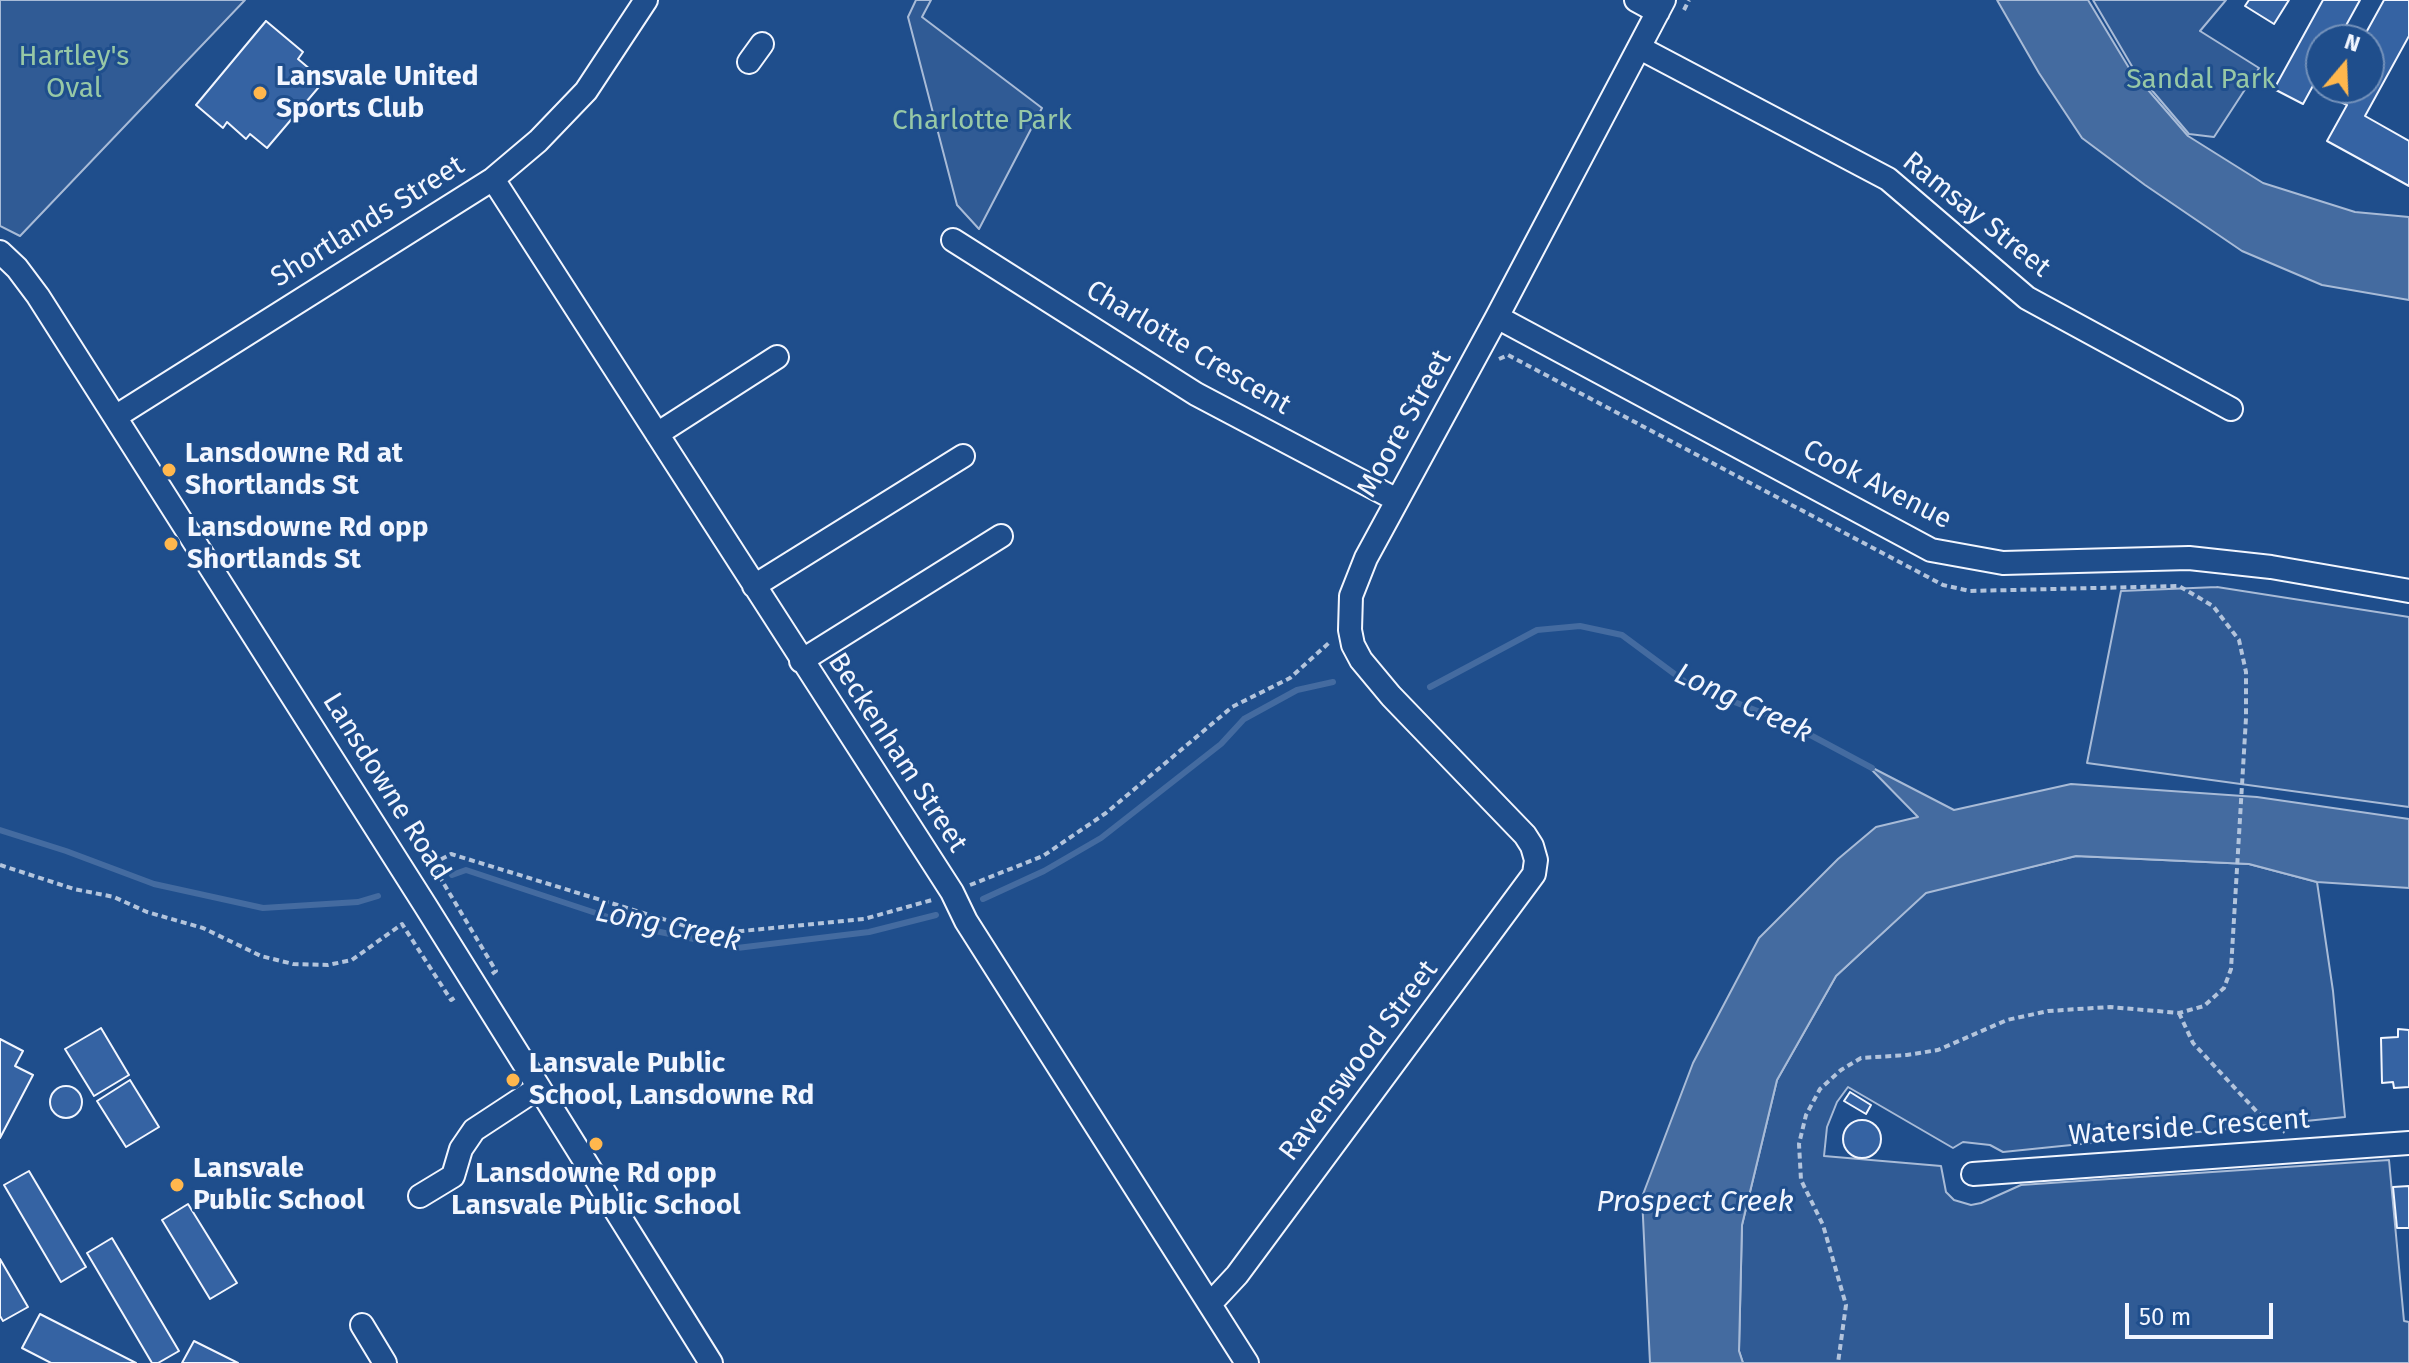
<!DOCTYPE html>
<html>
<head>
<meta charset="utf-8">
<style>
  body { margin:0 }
  #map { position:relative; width:2409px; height:1363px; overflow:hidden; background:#1f4e8c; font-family:"Fira Sans",sans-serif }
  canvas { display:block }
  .north { position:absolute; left:2305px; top:24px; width:80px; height:80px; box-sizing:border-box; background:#1f4e8c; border:2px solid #7391ba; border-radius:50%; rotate:19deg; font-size:22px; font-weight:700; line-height:32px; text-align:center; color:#f2f6ff }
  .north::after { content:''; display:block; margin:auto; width:28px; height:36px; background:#ffb74d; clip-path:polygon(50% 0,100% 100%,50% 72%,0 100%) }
  .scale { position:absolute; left:2125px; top:1303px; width:148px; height:36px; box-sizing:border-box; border:4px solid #f2f6ff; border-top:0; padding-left:10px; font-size:24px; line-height:28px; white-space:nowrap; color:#f2f6ff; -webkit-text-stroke:6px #1f4e8c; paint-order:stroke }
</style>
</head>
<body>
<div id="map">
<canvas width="2409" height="1363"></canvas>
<div class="north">N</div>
<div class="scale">50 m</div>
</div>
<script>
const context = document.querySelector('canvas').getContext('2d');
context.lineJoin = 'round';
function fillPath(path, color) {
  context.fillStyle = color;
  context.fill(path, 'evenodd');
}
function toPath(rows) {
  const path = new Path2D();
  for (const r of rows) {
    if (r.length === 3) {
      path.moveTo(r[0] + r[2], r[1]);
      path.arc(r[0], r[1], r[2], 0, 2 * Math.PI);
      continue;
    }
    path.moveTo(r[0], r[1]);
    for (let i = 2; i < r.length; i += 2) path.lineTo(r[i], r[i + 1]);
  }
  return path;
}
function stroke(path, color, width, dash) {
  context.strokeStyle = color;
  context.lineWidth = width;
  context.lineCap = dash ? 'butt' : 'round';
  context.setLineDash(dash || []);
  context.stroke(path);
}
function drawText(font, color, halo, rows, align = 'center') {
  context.font = font + ' "Fira Sans",sans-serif';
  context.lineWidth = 6;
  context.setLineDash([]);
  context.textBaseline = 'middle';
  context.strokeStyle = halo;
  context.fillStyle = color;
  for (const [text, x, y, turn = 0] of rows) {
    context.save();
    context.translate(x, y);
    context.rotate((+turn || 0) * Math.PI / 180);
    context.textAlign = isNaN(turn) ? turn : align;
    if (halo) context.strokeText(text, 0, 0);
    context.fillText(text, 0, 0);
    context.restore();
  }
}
const green = toPath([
  [0,0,245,0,20,236,0,226,0,0],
  [916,0,931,0,922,17,1042,108,979,229,957,205,908,17,916,0],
  [2093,0,2226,0,2200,31,2259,68,2214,137,2189,134,2133,68,2093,0],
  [2217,587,2409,617,2409,807,2087,763,2121,591,2217,587],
  [2076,856,2249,864,2317,882,2333,991,2345,1117,2003,1152,1990,1145,1963,1142,1953,1148,1848,1087,1837,1102,1827,1127,1824,1156,1941,1166,1946,1192,1954,1200,1971,1205,1981,1203,2021,1185,2389,1160,2404,1321,2409,1322,2409,1363,1743,1363,1739,1351,1742,1225,1777,1080,1836,976,1926,892,2076,856]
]);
fillPath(green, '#305b95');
stroke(green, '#a8bbd7', 2);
const water = toPath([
  [1997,0,2088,0,2129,68,2188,136,2263,183,2355,212,2409,217,2409,300,2322,285,2242,251,2145,185,2082,138,2039,73,1997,0],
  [1867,765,1954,810,2071,784,2257,797,2409,819,2409,888,2317,882,2249,864,2076,856,1926,893,1836,976,1777,1080,1742,1225,1739,1351,1743,1363,1650,1363,1642,1197,1693,1063,1759,938,1838,859,1876,827,1918,817,1867,765]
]);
fillPath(water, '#446ba0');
stroke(water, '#a8bbd7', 2);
stroke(toPath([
  [1430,687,1537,630,1580,626,1622,635,1688,684,1786,722,1872,768],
  [0,830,66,851,154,884,263,908,358,902,378,896],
  [452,875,466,870,641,928,737,948,869,932,936,915],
  [983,899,1044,871,1101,838,1221,744,1244,719,1297,690,1333,682]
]), '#446ba0', 6);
const building = toPath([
  [2249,0,2289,0,2274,24,2245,6,2249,0],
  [2323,0,2360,0,2338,40,2321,40,2321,71,2303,104,2274,89,2323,0],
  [2384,0,2409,0,2409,36,2365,116,2409,141,2409,186,2327,141,2347,105,2331,97,2336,88,2369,88,2369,40,2362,40,2384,0],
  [266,21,303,52,298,59,324,81,267,148,250,134,246,139,227,122,223,128,196,105,266,21],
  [101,1028,129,1075,94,1096,65,1049,101,1028],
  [2398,1029,2409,1030,2409,1087,2394,1088,2393,1082,2382,1083,2381,1038,2398,1037,2398,1029],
  [0,1039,23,1051,15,1066,33,1075,0,1138,0,1039],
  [130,1080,159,1127,126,1147,97,1101,130,1080],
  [66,1102,16],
  [1850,1092,1871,1105,1866,1114,1844,1101,1850,1092],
  [1862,1139,19],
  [29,1171,86,1267,61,1282,4,1185,29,1171],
  [2409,1186,2409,1228,2397,1228,2393,1187,2409,1186],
  [188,1204,237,1283,210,1299,162,1220,188,1204],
  [112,1238,179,1351,158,1363,152,1363,87,1253,112,1238],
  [0,1259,28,1307,3,1321,0,1316,0,1259],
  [40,1314,136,1363,51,1363,22,1348,40,1314],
  [194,1341,238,1363,182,1363,194,1341]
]);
fillPath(building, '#3563a3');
stroke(building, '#f2f6ff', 2);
const minor = toPath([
  [1636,0,1658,12],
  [1640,48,1888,179,2027,298,2231,409],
  [749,62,762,44],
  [493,179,952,892,966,921,1247,1363],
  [953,240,1196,394,1397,500],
  [0,252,17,268,38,296,115,417,425,905,711,1363],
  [1497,317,1931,550,2003,563,2189,558,2271,567,2409,591],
  [115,417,493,179,538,141,586,91,646,0],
  [657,434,777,357],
  [754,586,963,456],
  [801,661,1001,536],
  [1973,1174,2409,1143],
  [420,1196,453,1176,461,1149,474,1130,538,1088],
  [1210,1304,1237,1275,1534,874,1536,860,1532,846,1525,835,1391,696,1361,660,1353,645,1350,630,1351,596,1366,558,1497,317,1664,0],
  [362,1325,385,1363]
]);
stroke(minor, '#f2f6ff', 26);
stroke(toPath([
  [1684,10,1689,0],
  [1499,359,1508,355,1943,585,1970,591,2179,586,2213,606,2239,640,2246,672,2246,718,2231,969,2224,988,2204,1006,2179,1013,2110,1007,2048,1011,2007,1020,1938,1050,1907,1055,1861,1058,1841,1070,1820,1089,1806,1115,1799,1144,1801,1180,1823,1225,1846,1305,1838,1363],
  [0,865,74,889,114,897,147,912,203,928,261,956,293,964,328,965,352,960,402,924,451,1000,457,996],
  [970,885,1043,856,1106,813,1232,707,1290,678,1331,641],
  [492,974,496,971,432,864,451,854,702,931,742,931,864,919,932,900],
  [2179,1013,2193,1043,2259,1114,2285,1132]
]), '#b3c4dc', 4, [6, 4]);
stroke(minor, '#1f4e8c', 22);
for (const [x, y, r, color] of [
  [260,93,8,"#ffb74d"],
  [169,470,8,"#ffb74d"],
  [171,544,8,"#ffb74d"],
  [513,1080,8,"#ffb74d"],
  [596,1144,8,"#ffb74d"],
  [177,1185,8,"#ffb74d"]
]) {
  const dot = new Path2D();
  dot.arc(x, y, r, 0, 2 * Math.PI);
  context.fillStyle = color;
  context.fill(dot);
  stroke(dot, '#1f4e8c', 3);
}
drawText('28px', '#97c8a6', '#1f4e8c', [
  ["Hartley's",74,57],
  ["Oval",74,89],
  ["Sandal Park",2201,80],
  ["Charlotte Park",982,121]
]);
drawText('bold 28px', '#f2f6ff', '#1f4e8c', [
  ["Lansvale United",276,77],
  ["Sports Club",276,109],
  ["Lansdowne Rd at",185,454],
  ["Shortlands St",185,486],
  ["Lansdowne Rd opp",187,528],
  ["Shortlands St",187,560],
  ["Lansvale Public",529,1064],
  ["School, Lansdowne Rd",529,1096],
  ["Lansvale",193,1169],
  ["Public School",193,1201],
  ["Lansdowne Rd opp",596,1174,"center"],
  ["Lansvale Public School",596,1206,"center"]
], 'left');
drawText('28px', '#f2f6ff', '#1f4e8c', [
  ["Ramsay Street",1976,215,39],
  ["Shortlands Street",368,222,-32],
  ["Charlotte Crescent",1188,348,31],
  ["Moore Street",1405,424,-61],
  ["Cook Avenue",1877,485,27],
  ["Beckenham Street",897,753,57],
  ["Lansdowne Road",386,787,58],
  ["Ravenswood Street",1359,1061,-53],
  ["Waterside Crescent",2189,1128,-4]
]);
drawText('italic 30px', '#f2f6ff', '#1f4e8c', [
  ["Long Creek",1743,704,25],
  ["Long Creek",668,927,12],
  ["Prospect Creek",1695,1203]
]);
</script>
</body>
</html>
